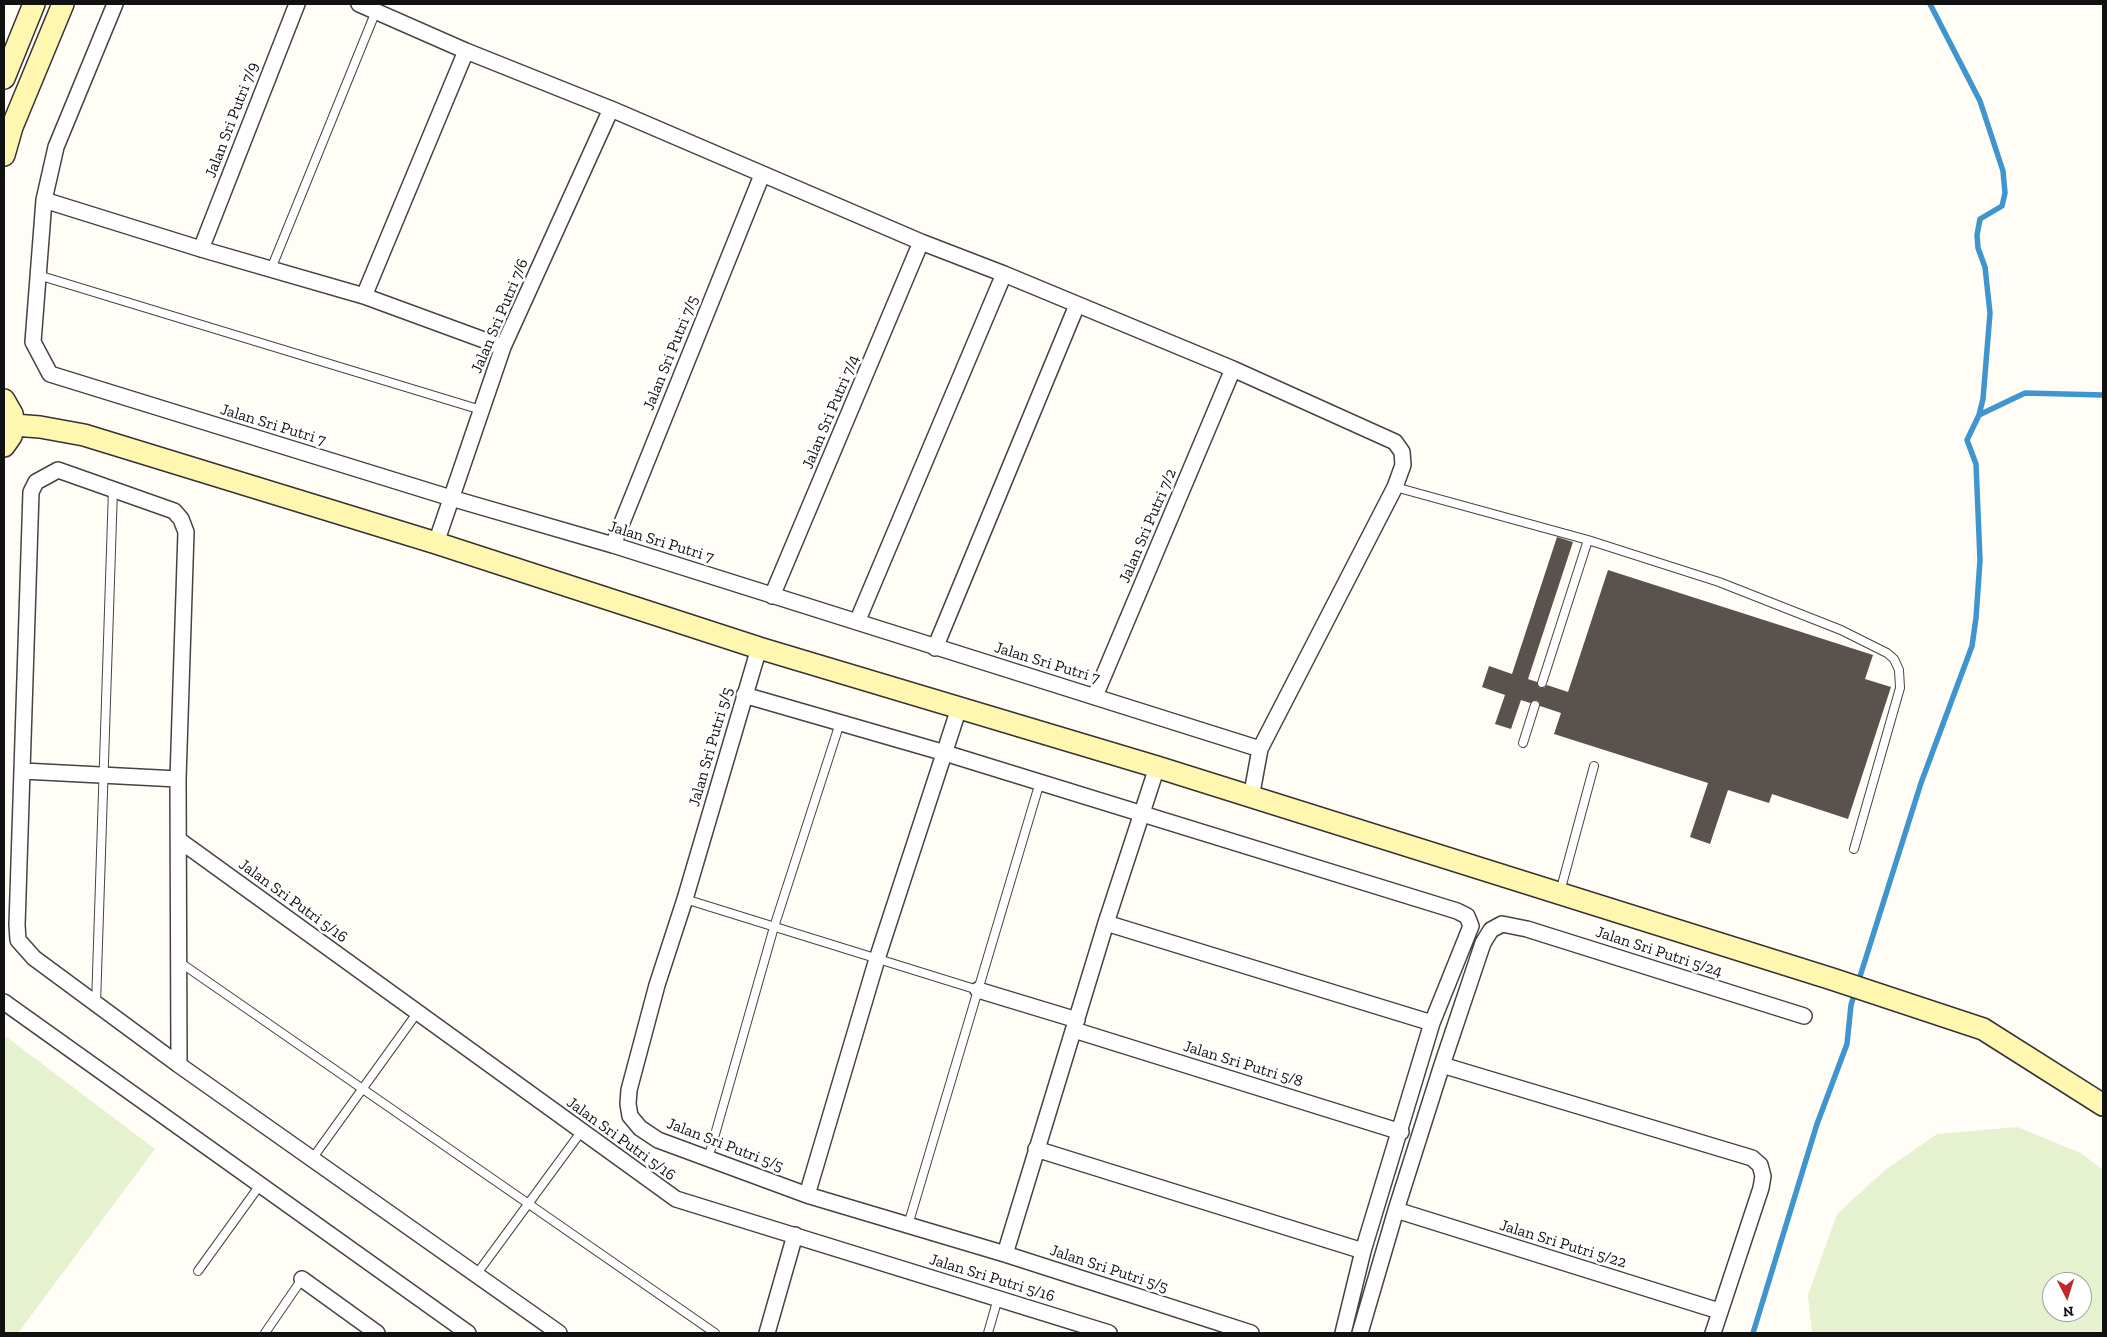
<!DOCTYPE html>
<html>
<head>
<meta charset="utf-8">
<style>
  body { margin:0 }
  #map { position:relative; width:2107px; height:1337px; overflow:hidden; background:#fffdf5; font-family:"Zilla Slab",serif }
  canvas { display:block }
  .frame { position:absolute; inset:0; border:5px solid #111; pointer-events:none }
  .north { position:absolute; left:2042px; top:1272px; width:50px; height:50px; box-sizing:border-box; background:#fff; border:1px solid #a0a0a0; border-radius:50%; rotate:175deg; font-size:14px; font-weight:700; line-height:20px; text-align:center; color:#111 }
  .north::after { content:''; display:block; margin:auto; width:18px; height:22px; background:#c4262e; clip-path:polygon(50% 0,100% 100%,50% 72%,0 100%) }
</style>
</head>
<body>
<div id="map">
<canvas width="2107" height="1337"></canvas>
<div class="frame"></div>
<div class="north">N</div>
</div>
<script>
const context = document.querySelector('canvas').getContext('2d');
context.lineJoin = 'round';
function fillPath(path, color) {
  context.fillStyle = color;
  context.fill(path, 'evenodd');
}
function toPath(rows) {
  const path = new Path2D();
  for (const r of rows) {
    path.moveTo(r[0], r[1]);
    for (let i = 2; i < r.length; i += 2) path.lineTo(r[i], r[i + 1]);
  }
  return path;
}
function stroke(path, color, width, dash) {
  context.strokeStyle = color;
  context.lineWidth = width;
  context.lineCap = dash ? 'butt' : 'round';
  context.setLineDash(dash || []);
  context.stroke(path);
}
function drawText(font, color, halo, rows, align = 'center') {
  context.font = font + ' "Zilla Slab",serif';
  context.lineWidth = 5;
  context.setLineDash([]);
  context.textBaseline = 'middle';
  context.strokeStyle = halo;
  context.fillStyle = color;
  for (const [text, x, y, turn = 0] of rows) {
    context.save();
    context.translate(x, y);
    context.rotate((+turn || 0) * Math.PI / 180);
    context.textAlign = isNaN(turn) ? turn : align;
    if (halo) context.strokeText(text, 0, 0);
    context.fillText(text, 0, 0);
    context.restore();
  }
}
fillPath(toPath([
  [4,1035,155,1149,18,1333,4,1333],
  [2017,1127,2081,1153,2103,1170,2103,1333,1812,1333,1808,1295,1837,1214,1885,1170,1937,1134],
  [2052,1282,2082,1282,2082,1312,2052,1312]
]), '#e6f2cf');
stroke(toPath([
  [1979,415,2025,393,2103,395],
  [1753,1333,1817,1124,1847,1044,1851,1005,1921,783,1972,646,1976,618,1980,560,1976,464,1967,440,1979,415,1983,399,1990,313,1985,267,1978,248,1977,235,1980,219,2002,206,2005,193,2003,171,1980,101,1930,4]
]), '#3f96cf', 5.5);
fillPath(toPath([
  [1557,537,1573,542,1528,679,1537,682,1540,688,1544,688,1547,685,1568,692,1608,570,1873,655,1865,679,1891,687,1848,819,1772,794,1769,803,1728,790,1710,844,1690,837,1708,783,1554,734,1561,713,1540,706,1539,702,1536,700,1530,703,1521,700,1511,729,1495,724,1505,695,1482,687,1489,666,1512,674]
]), '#5a524d');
const lane = toPath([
  [271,269,376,11],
  [38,275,481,410],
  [1395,487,1588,540,1719,582,1841,630,1887,653,1894,659,1899,670,1900,688,1854,849],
  [1542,683,1588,540],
  [1523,743,1535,705],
  [1560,892,1594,766],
  [685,899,978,990],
  [178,961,715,1333],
  [96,1004,113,489],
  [312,1159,417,1013],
  [708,1159,774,927,840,723],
  [908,1225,1040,782],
  [198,1271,260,1185],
  [476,1275,581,1132],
  [265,1333,302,1279],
  [988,1333,998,1298]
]);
const street = toPath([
  [115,4,56,147,44,200,33,342,50,374,451,498,613,545,1260,749],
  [359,4,466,51,611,109,921,242,1004,274,1233,369,1395,442,1402,452,1403,465,1395,487,1260,749,1251,798],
  [44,200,201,249,364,296,503,347],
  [201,249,297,4],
  [364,296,466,51],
  [436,543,503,347,611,109],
  [613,545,762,175],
  [772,596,921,242],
  [857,622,1004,274],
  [759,648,685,899,657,985,629,1090,628,1104,630,1116,640,1128,658,1140,807,1195,1005,1254,1251,1333],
  [935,648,1077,305],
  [744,695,945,753,1457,911,1467,916,1471,926,1432,1023,1363,1251,1343,1333],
  [1095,696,1233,369],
  [23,771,178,779],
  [179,840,676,1199,1109,1333],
  [1106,923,1432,1023],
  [978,990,1077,1020],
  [4,1002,468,1333],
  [1074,1030,1401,1132],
  [179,1065,34,958,18,940,17,925,31,492,36,482,58,470,174,511,181,519,186,532,178,779,179,1065,559,1333],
  [1442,1065,1752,1158,1760,1165,1763,1176,1761,1188,1713,1333],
  [1036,1149,1363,1251],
  [807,1195,877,959,959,708],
  [1396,1210,1719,1311],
  [1005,1254,1106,923,1157,767],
  [302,1279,377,1333],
  [767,1333,795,1235],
  [1360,1333,1396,1210,1442,1065,1483,943,1491,930,1502,924,1527,929,1804,1016]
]);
const secondary = toPath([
  [4,78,34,4],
  [4,155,12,127,63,4],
  [4,400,12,414,14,425,11,436,4,446],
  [14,425,40,427,84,435,436,543,759,648,1157,767,1832,979,1983,1029,2103,1105]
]);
stroke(lane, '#444', 10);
stroke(street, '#444', 18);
stroke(secondary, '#333', 24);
stroke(lane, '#fff', 8);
stroke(street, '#fff', 15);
stroke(secondary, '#fff6b0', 21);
drawText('16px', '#111', '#fff', [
  ["Jalan Sri Putri 7/9",232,120,-69],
  ["Jalan Sri Putri 7/6",500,316,-67],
  ["Jalan Sri Putri 7/5",671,353,-68],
  ["Jalan Sri Putri 7/4",831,412,-67],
  ["Jalan Sri Putri 7",273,425,17],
  ["Jalan Sri Putri 7/2",1148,526,-67],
  ["Jalan Sri Putri 7",661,542,17],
  ["Jalan Sri Putri 7",1047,663,17],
  ["Jalan Sri Putri 5/5",711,747,-74],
  ["Jalan Sri Putri 5/16",293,901,36],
  ["Jalan Sri Putri 5/24",1659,952,18],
  ["Jalan Sri Putri 5/8",1243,1064,17],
  ["Jalan Sri Putri 5/16",621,1139,36],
  ["Jalan Sri Putri 5/5",725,1145,21],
  ["Jalan Sri Putri 5/22",1563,1244,17],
  ["Jalan Sri Putri 5/5",1109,1269,18],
  ["Jalan Sri Putri 5/16",992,1278,17]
]);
</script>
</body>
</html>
